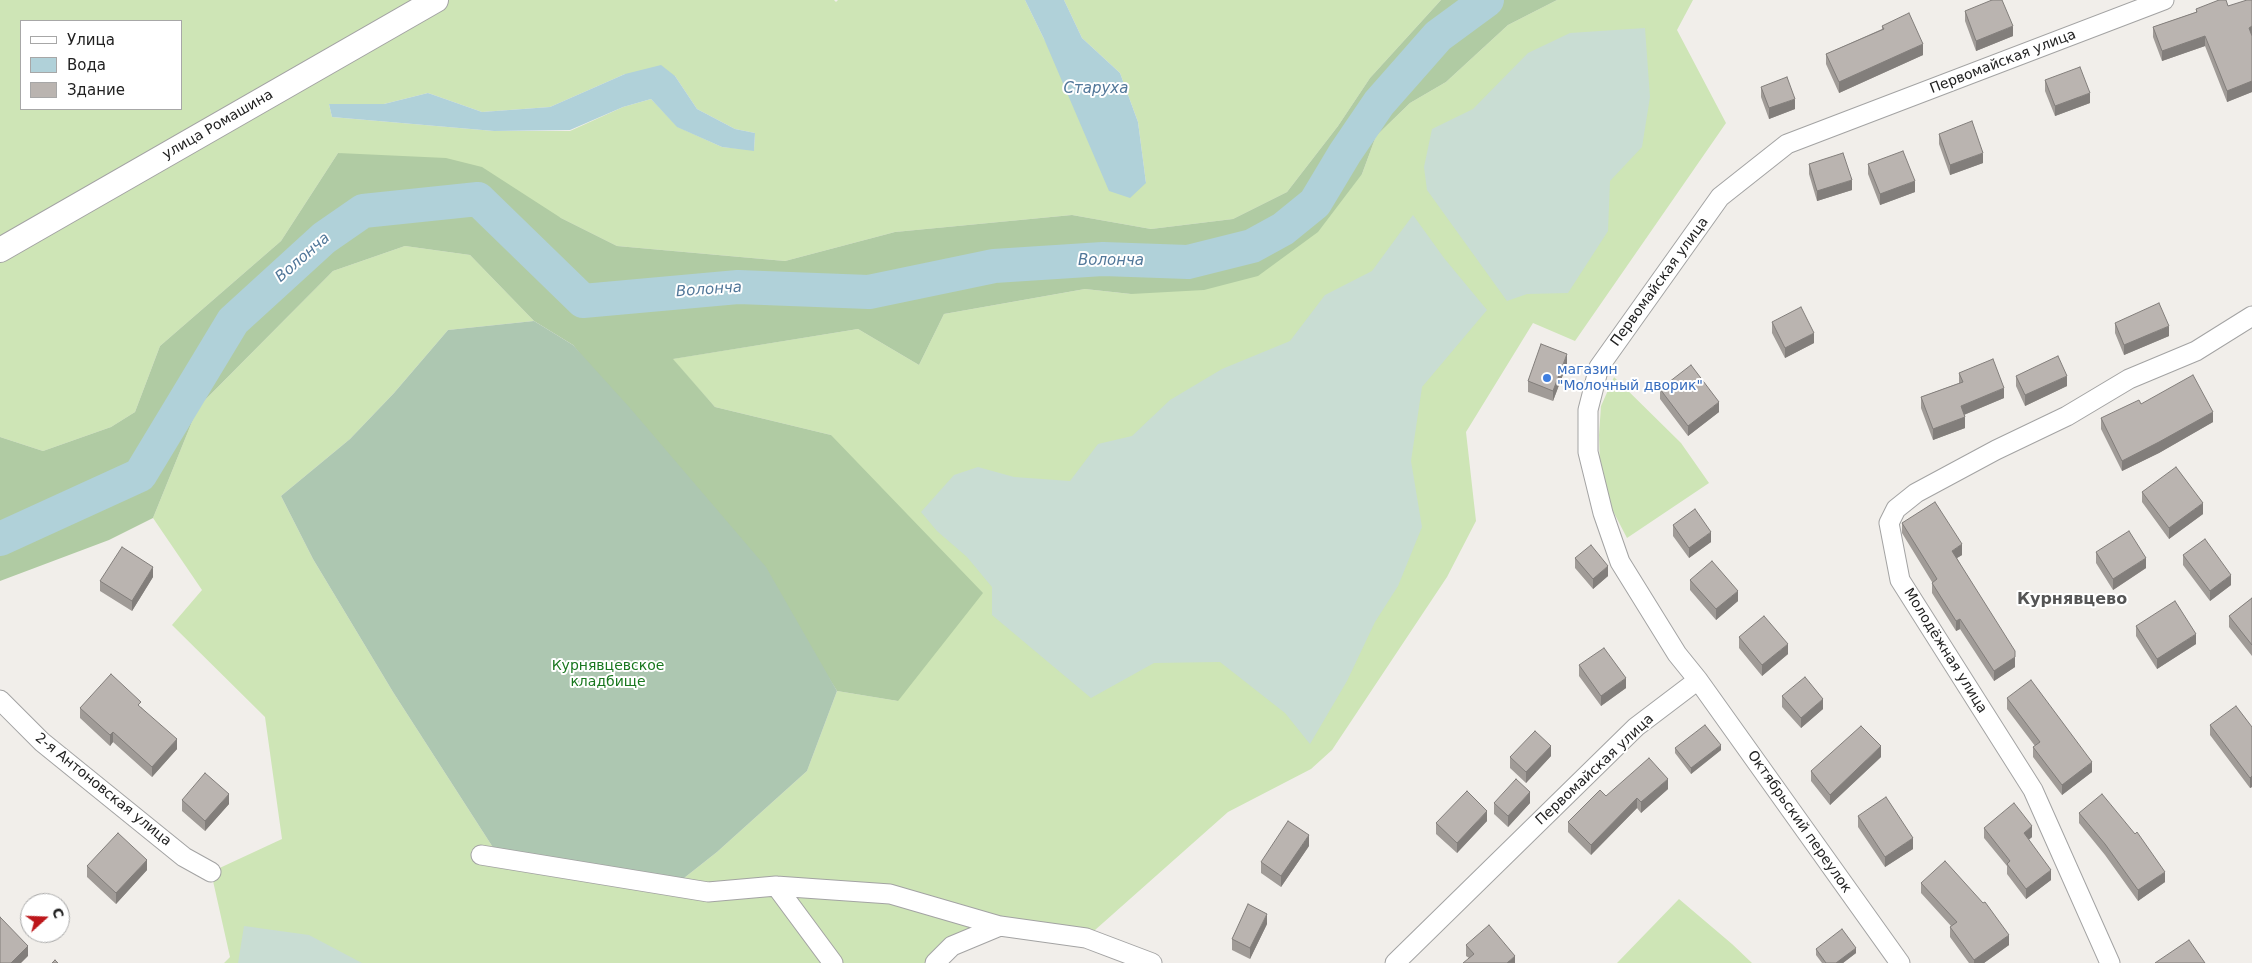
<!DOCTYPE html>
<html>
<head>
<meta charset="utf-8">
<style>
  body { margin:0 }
  #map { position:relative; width:2252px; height:963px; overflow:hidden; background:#f1eeea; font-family:"DejaVu Sans",sans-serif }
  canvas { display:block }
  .legend { position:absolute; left:20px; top:20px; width:162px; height:90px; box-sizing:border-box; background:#fff; border:1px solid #a7a7a7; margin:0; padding:6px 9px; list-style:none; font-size:15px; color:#222 }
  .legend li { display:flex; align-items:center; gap:10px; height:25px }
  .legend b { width:25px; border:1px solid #a7a7a7 }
  .north { position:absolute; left:20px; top:893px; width:50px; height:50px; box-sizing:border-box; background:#fff; border:1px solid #a7a7a7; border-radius:50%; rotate:70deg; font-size:14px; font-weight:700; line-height:20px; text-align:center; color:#222 }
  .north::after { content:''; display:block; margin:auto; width:18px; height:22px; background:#bd171b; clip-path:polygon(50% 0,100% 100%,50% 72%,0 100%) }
</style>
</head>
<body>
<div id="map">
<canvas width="2252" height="963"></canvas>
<ul class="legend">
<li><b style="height:6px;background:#fff"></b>Улица</li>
<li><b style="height:14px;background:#b0d1d9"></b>Вода</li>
<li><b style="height:14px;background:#bab4b0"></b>Здание</li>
</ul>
<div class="north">С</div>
</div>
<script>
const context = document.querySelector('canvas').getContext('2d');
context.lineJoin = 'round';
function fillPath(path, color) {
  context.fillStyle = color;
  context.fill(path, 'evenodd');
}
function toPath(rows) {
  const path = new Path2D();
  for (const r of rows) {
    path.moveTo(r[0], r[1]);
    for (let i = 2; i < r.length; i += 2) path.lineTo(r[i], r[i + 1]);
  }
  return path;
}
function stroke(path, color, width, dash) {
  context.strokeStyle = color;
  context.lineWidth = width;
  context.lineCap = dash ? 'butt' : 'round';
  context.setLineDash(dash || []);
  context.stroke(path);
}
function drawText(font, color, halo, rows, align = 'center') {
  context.font = font + ' "DejaVu Sans",sans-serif';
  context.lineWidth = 4;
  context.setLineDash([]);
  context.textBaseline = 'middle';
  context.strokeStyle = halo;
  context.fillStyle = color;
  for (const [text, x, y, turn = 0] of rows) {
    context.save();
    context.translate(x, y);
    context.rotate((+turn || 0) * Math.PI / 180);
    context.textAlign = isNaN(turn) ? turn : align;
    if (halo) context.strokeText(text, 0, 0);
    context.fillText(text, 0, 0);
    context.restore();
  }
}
fillPath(toPath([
  [0,0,834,0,836,2,838,0,1025,0,1044,39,1146,183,1138,122,1120,73,1082,38,1064,0,1441,0,1370,78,1338,126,1287,192,1233,219,1151,229,1072,215,895,232,785,261,617,246,561,218,338,153,281,241,160,346,135,412,111,427,43,451,0,437],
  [21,21,181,21,181,109,21,109],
  [625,74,675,76,697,109,735,129,755,133,754,150,722,147,678,127,651,99,623,107,570,131,494,131,332,117,329,104,384,104,428,93,482,112,550,107],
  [1557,0,1693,0,1677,30,1726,123,1575,341,1533,323,1466,432,1476,521,1447,577,1332,750,1311,769,1228,812,1086,938,1000,926,935,963,224,963,230,957,211,872,282,839,265,717,172,625,202,590,153,518,198,407,333,271,405,246,470,255,534,321,448,330,394,393,350,439,281,496,313,559,393,692,494,849,679,882,717,852,807,771,837,691,898,701,831,435,715,407,672,359,858,329,919,365,944,314,1085,289,1131,294,1362,174,1376,136,1410,103,1446,82,1508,25],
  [1614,377,1681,443,1709,483,1627,538,1613,511,1600,468,1599,435,1601,406],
  [1679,899,1732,944,1752,963,1617,963]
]), '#cee5b6');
fillPath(toPath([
  [1441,0,1557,0,1508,25,1446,82,1410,103,1376,136,1362,174,1318,232,1258,276,1204,290,1131,294,1085,289,944,314,919,365,858,329,673,359,715,407,831,435,983,593,898,701,837,691,822,667,573,345,534,321,470,255,405,246,333,271,198,407,153,518,109,540,0,581,0,437,43,451,111,427,135,412,160,346,281,241,338,153,446,158,482,167,561,218,617,246,785,261,895,232,1072,215,1151,229,1233,219,1287,192,1338,126,1370,78]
]), '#b0cba3');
fillPath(toPath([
  [1645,28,1650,97,1642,147,1610,181,1608,231,1568,293,1527,294,1507,301,1427,190,1424,167,1432,129,1473,109,1528,53,1570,33],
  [1413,215,1444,258,1487,310,1422,387,1411,461,1422,527,1398,586,1375,622,1347,681,1310,744,1285,713,1220,662,1154,663,1091,698,992,615,992,587,967,557,937,531,921,512,954,475,978,467,1014,477,1070,481,1098,444,1132,436,1170,400,1222,369,1290,341,1325,295,1372,271],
  [244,926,309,935,362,963,238,963]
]), '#c9ddd3');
fillPath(toPath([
  [534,321,573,345,630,408,766,567,837,691,807,771,717,852,679,882,494,849,393,692,313,559,281,496,350,439,394,393,448,330]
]), '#adc7b1');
fillPath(toPath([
  [1025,0,1064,0,1082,38,1120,73,1138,122,1146,183,1130,198,1109,191,1044,39],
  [661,65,675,76,697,109,735,129,755,133,754,151,722,147,677,127,651,99,623,107,570,130,494,131,332,117,329,104,384,104,428,93,482,112,550,107,625,74]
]), '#b0d1d9');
stroke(toPath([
  [0,539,140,475,233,321,324,238,363,211,478,199,583,301,738,287,869,292,994,266,1103,259,1188,262,1252,246,1283,229,1315,203,1345,153,1379,103,1438,36,1487,0]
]), '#b0d1d9', 34);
const minor = toPath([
  [0,700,42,742,184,857,211,872],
  [481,855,708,892,776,886,890,894,1000,926,1086,938,1152,963],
  [776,886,833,963],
  [935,963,952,946,1000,926],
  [1395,963,1636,727,1698,680],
  [1900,963,1698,680,1677,654,1620,562,1603,513,1588,452,1588,410,1599,367,1720,197,1787,144,2164,0],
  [2110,963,2033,790,1900,580,1889,523,1896,509,1916,493,1996,450,2067,416,2129,379,2196,351,2252,316]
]);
const tertiary = toPath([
  [0,250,436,0]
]);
stroke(minor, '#a3a3a3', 21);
stroke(tertiary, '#a3a3a3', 26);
stroke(minor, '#fff', 19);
stroke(tertiary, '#fff', 24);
fillPath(toPath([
  [2252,0,2252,92,2227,102,2205,46,2162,61,2153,37,2153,27,2196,12,2196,9,2228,6],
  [1965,11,2013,36,1976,51,1965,21],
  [1882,26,1923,55,1839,93,1826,64,1826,54,1882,29],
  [2045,80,2090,103,2055,116,2045,91],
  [1761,87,1795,109,1769,119,1761,97],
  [1939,134,1983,163,1950,175,1939,144],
  [1809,164,1852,190,1817,201,1809,174],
  [1868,164,1915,192,1880,205,1868,174],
  [1772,322,1814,343,1785,358,1772,333],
  [2115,323,2169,336,2124,355,2115,333],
  [1567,364,1553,401,1528,392,1528,381],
  [1959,373,2004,398,1964,415,1965,428,1933,440,1921,408,1921,397,1959,383],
  [2016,376,2067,386,2025,406,2016,386],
  [1660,389,1719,412,1688,436,1660,399],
  [2101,418,2213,422,2159,453,2122,471,2101,429],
  [2142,492,2203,514,2169,539,2142,502],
  [1902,523,1962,555,1957,558,2015,667,1994,681,1960,629,1956,631,1932,593,1932,582,1902,533],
  [1673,525,1711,542,1689,558,1673,536],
  [2096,552,2146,568,2113,590,2096,563],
  [2183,555,2231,585,2210,601,2183,565],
  [1575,558,1608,576,1593,589,1575,568],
  [153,577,132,611,100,591,100,581],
  [1690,580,1738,601,1716,620,1690,590],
  [2252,598,2252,656,2229,627,2229,616],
  [2136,626,2196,644,2157,669,2136,636],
  [1739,637,1788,654,1762,676,1739,648],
  [1579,665,1626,688,1601,706,1579,676],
  [1782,696,1823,709,1801,728,1782,707],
  [2007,698,2092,772,2062,795,2033,757,2033,747,2035,746,2007,709],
  [141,707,177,749,152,777,113,742,110,746,80,718,80,708],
  [2210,725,2252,727,2252,787,2250,788,2210,735],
  [1675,748,1721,750,1691,774,1675,753],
  [1551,756,1526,783,1510,768,1510,757],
  [1881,757,1830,805,1811,781,1811,771],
  [1668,789,1641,813,1637,808,1591,855,1568,832,1568,822,1606,796],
  [182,800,229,804,205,831,182,811],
  [1494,803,1530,803,1508,827,1494,814],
  [2079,813,2165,882,2138,901,2105,855,2079,823],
  [1858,816,1913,849,1885,867,1858,827],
  [1487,821,1457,853,1436,834,1436,823],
  [1984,828,2032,837,2028,840,2051,880,2026,899,2007,874,2007,866,1984,838],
  [1309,846,1281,887,1261,873,1261,862],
  [87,866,147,870,116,904,87,877],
  [1921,883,1983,903,2009,945,1984,963,1969,963,1950,937,1950,927,1951,926,1921,893],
  [1267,924,1250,959,1232,950,1232,939],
  [1466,945,1515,963,1469,958,1466,956],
  [1816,949,1856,953,1843,963,1822,963,1816,955]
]), '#a09b97');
fillPath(toPath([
  [2013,26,2013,36,1976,51,1976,41],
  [2252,26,2252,37,2249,28],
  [2205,36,2205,46,2162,61,2162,51],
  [1923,44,1923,55,1839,93,1839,82],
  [2252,81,2252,92,2227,102,2227,91],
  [2090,93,2090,103,2055,116,2055,106],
  [1795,99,1795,109,1769,119,1769,108],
  [1983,153,1983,163,1950,175,1950,165],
  [1852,180,1852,190,1817,201,1817,191],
  [1915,181,1915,192,1880,205,1880,194],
  [2169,326,2169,336,2124,355,2124,345],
  [1814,333,1814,343,1785,358,1785,348],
  [1567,354,1567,364,1553,401,1553,391],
  [2067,376,2067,386,2025,406,2025,395],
  [2004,388,2004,398,1961,416,1961,406],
  [1719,402,1719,412,1688,436,1688,426],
  [2213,412,2213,422,2159,453,2122,471,2122,461],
  [1965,417,1965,428,1933,440,1933,429],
  [2203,503,2203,514,2169,539,2169,528],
  [1711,532,1711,542,1689,558,1689,548],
  [1962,544,1962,555,1952,561,1952,551],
  [2146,558,2146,568,2113,590,2113,579],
  [1608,566,1608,576,1593,589,1593,579],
  [153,567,153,577,132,611,132,601],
  [2231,575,2231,585,2210,601,2210,591],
  [1738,591,1738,601,1716,620,1716,609],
  [1960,619,1960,629,1956,631,1956,621],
  [2196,634,2196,644,2157,669,2157,659],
  [1788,644,1788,654,1762,676,1762,665],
  [2015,657,2015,667,1994,681,1994,671],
  [1626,678,1626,688,1601,706,1601,696],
  [1823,699,1823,709,1801,728,1801,718],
  [113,732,113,742,110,746,110,735],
  [177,739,177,749,152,777,152,767],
  [1721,745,1721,750,1691,774,1691,768],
  [1551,746,1551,756,1526,783,1526,772],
  [1881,746,1881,757,1830,805,1830,795],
  [2092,762,2092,772,2062,795,2062,785],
  [2252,776,2252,787,2250,788,2250,778],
  [1668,779,1668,789,1641,813,1641,802],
  [1530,792,1530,803,1508,827,1508,816],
  [229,794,229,804,205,831,205,821],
  [1637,798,1637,808,1591,855,1591,845],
  [1487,811,1487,821,1457,853,1457,843],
  [2032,826,2032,837,2024,844,2024,833],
  [1309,835,1309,846,1281,887,1281,876],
  [1913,838,1913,849,1885,867,1885,857],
  [147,860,147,870,116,904,116,893],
  [2051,870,2051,880,2026,899,2026,889],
  [2165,872,2165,882,2138,901,2138,890],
  [1267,914,1267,924,1250,959,1250,948],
  [2009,935,2009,945,1984,963,1974,963,1974,960],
  [28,946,28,956,21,963,11,963],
  [1856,948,1856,953,1843,963,1836,963],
  [1515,956,1515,963,1507,963]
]), '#827e7b');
const building = toPath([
  [1992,0,2002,0,2013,26,1976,41,1965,11,1992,0],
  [2219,0,2226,0,2228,6,2247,0,2252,0,2252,26,2249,28,2252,36,2252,81,2227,91,2205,36,2162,51,2153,27,2197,12,2196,9,2219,0],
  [1909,13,1923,44,1839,82,1826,54,1884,29,1882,26,1909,13],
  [2080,67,2090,93,2055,106,2045,80,2080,67],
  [1787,77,1795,99,1769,108,1761,87,1787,77],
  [1972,121,1983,153,1950,165,1939,134,1972,121],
  [1903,151,1915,181,1880,194,1868,164,1903,151],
  [1843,153,1852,180,1817,191,1809,164,1843,153],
  [2159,303,2169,326,2124,345,2115,323,2159,303],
  [1801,307,1814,333,1785,348,1772,322,1801,307],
  [1541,344,1567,354,1553,391,1528,381,1541,344],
  [2058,356,2067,376,2025,395,2016,376,2058,356],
  [1993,359,2004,388,1961,406,1965,417,1933,429,1921,397,1963,382,1959,373,1993,359],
  [1691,365,1719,402,1688,426,1660,389,1691,365],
  [2193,375,2213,412,2159,442,2122,461,2101,418,2139,400,2141,404,2193,375],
  [2176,467,2203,503,2169,528,2142,492,2176,467],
  [1935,502,1962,544,1952,551,2015,651,2015,657,1994,671,1960,619,1956,621,1932,583,1937,579,1902,523,1935,502],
  [1695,509,1711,532,1689,548,1673,525,1695,509],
  [2129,531,2146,558,2113,579,2096,552,2129,531],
  [2205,539,2231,575,2210,591,2183,555,2205,539],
  [1591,545,1608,566,1593,579,1575,558,1591,545],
  [122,547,153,567,132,601,100,581,122,547],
  [1712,561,1738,591,1716,609,1690,580,1712,561],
  [2252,598,2252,645,2229,616,2252,598],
  [2175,601,2196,634,2157,659,2136,626,2175,601],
  [1764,616,1788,644,1762,665,1739,637,1764,616],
  [1604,648,1626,678,1601,696,1579,665,1604,648],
  [111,674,141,702,138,705,177,739,152,767,113,732,110,735,80,708,111,674],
  [1805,677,1823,699,1801,718,1782,696,1805,677],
  [2031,680,2092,762,2062,785,2033,747,2040,742,2007,698,2031,680],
  [2236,706,2252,727,2252,776,2250,778,2210,725,2236,706],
  [1705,725,1721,745,1691,768,1675,748,1705,725],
  [1861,726,1881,746,1830,795,1811,771,1861,726],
  [1535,731,1551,746,1526,772,1510,757,1535,731],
  [1649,758,1668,779,1641,802,1637,798,1591,845,1568,822,1600,790,1606,796,1649,758],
  [205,773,229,794,205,821,182,800,205,773],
  [1516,779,1530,792,1508,816,1494,803,1516,779],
  [1467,791,1487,811,1457,843,1436,823,1467,791],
  [2102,794,2135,834,2137,832,2165,872,2138,890,2105,844,2079,813,2102,794],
  [1886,797,1913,838,1885,857,1858,816,1886,797],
  [2014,803,2032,826,2024,833,2051,870,2026,889,2007,864,2010,861,1984,828,2014,803],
  [1288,821,1309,835,1281,876,1261,862,1288,821],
  [118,833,147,860,116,893,87,866,118,833],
  [1945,861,1983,903,1985,902,2009,935,1974,960,1950,927,1957,922,1921,883,1945,861],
  [1248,904,1267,914,1250,948,1232,939,1248,904],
  [0,917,28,946,11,963,0,963,0,917],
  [1489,925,1515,956,1507,963,1463,963,1474,954,1466,945,1489,925],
  [1842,929,1856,948,1836,963,1826,963,1816,949,1842,929],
  [2189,940,2205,963,2155,963,2189,940],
  [55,960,58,963,52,963,55,960]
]);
fillPath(building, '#bab4b0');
stroke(building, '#827e7b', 1);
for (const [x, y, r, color] of [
  [1547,378,5,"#3f7fe0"]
]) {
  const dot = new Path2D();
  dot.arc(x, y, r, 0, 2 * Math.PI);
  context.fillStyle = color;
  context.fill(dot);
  stroke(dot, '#fff', 2);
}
drawText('14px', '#222', '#fff', [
  ["Первомайская улица",2003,62,-21],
  ["улица Ромашина",218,125,-30],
  ["Первомайская улица",1660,282,-54],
  ["Молодёжная улица",1945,651,58],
  ["Первомайская улица",1595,770,-43],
  ["2-я Антоновская улица",103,790,39],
  ["Октябрьский переулок",1799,822,55]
]);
drawText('14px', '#366cbe', '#fff', [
  ["магазин",1557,370],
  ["\"Молочный дворик\"",1557,386]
], 'left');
drawText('14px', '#19771f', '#fff', [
  ["Курнявцевское",608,666],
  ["кладбище",608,682]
]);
drawText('italic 15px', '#517799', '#fff', [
  ["Старуха",1096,89],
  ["Волонча",303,258,-41],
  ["Волонча",1111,261],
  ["Волонча",709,290,-4]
]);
drawText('bold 16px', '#555', '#fff', [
  ["Курнявцево",2072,600]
]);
</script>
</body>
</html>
